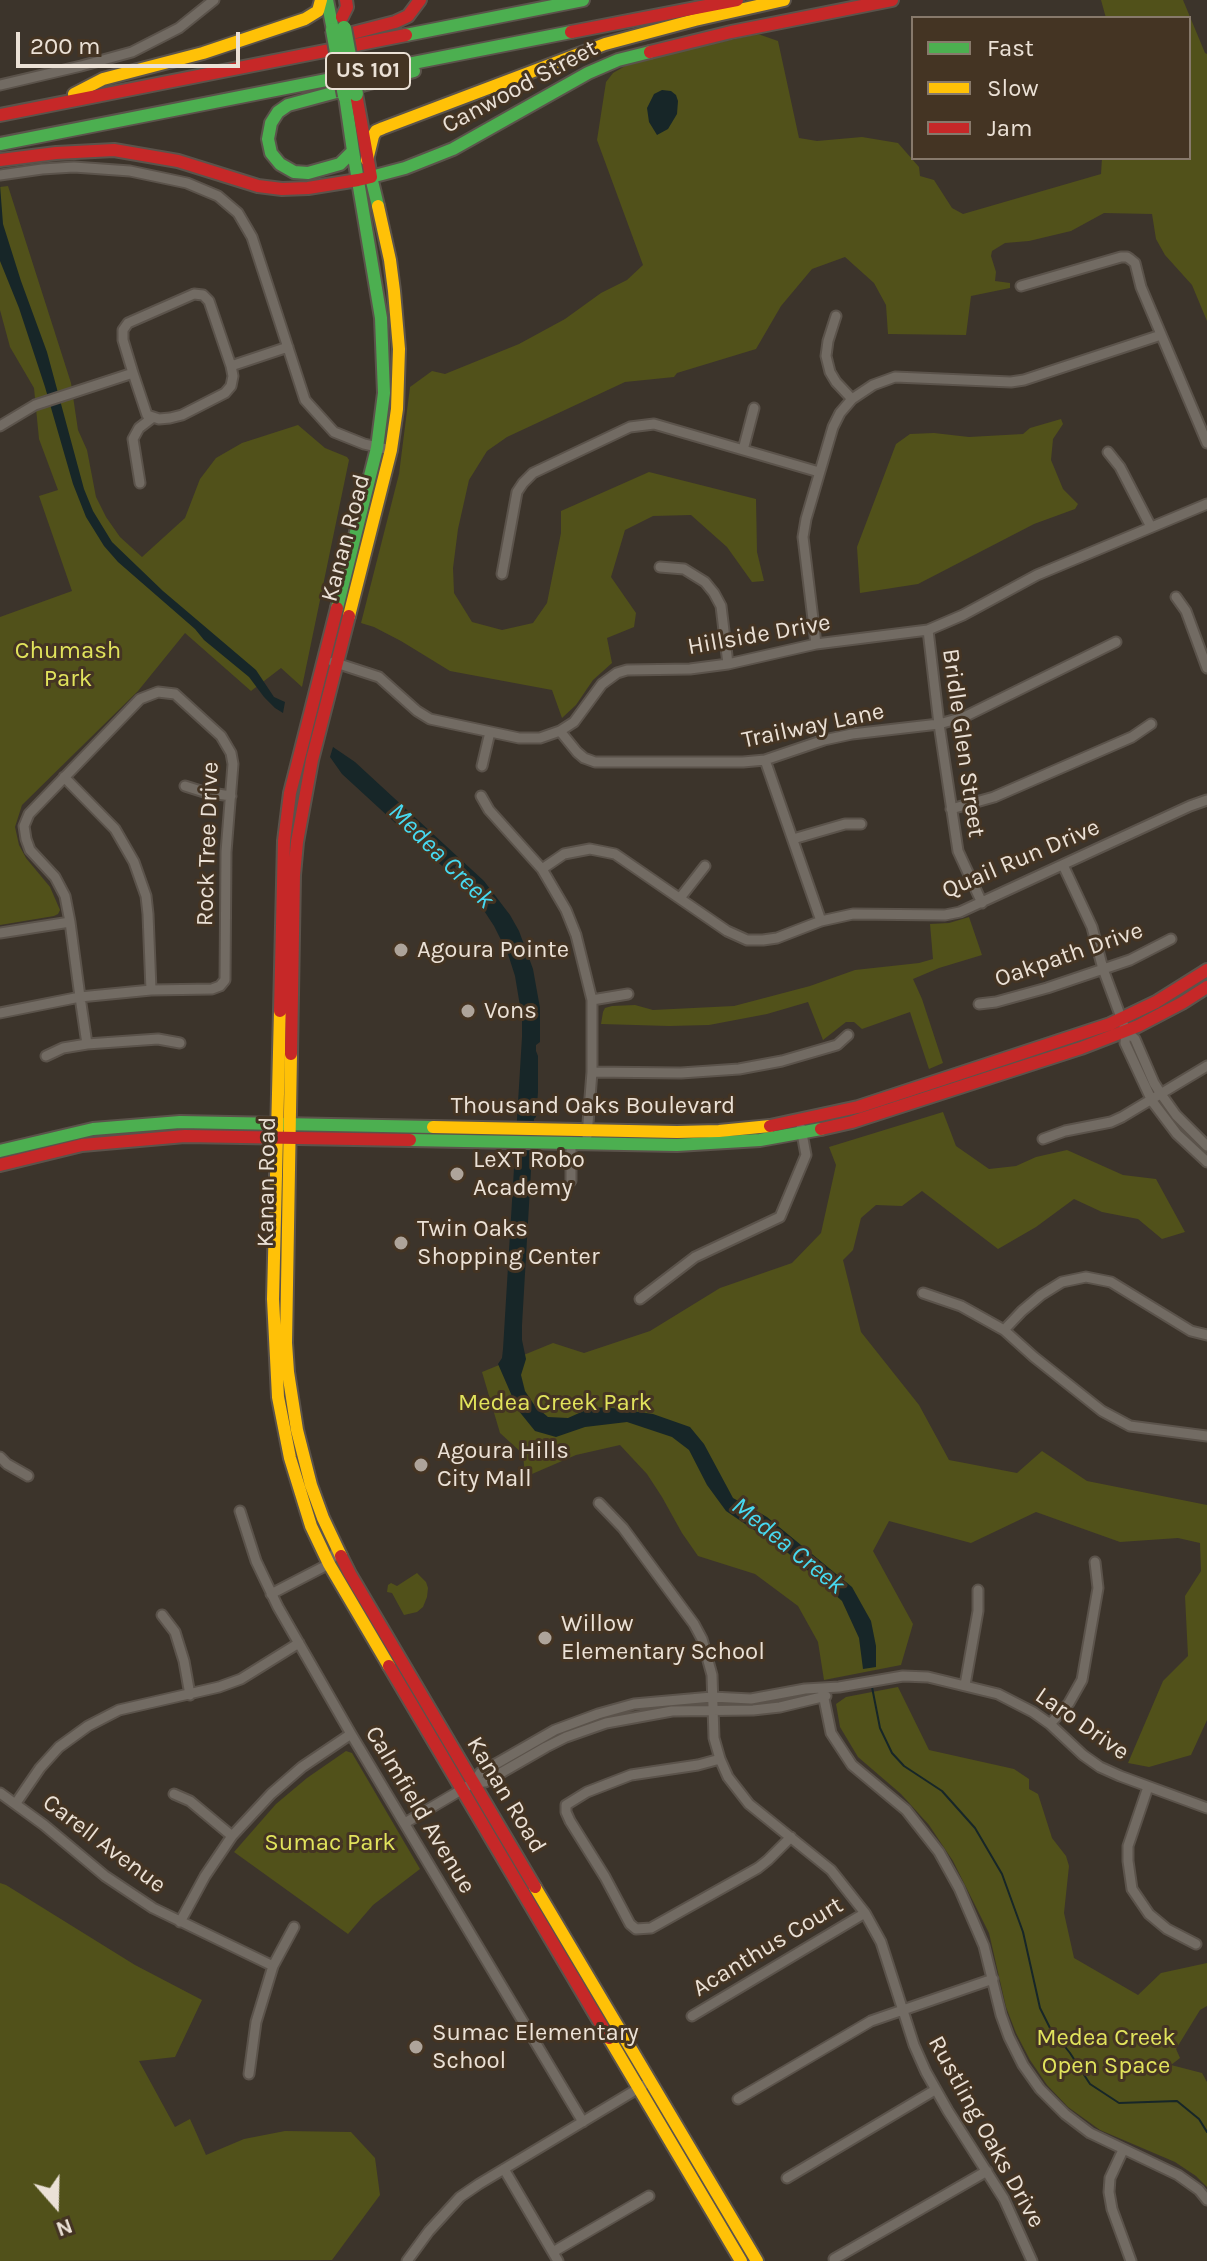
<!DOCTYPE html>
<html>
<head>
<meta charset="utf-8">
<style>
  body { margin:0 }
  #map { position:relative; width:1207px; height:2261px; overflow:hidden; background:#3c342b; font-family:Karla,sans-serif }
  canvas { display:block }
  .legend { position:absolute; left:911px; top:16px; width:280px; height:144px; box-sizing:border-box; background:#443423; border:2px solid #87796b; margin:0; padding:10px 14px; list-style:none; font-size:24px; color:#ebe1d6 }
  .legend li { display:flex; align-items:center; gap:16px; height:40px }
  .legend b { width:40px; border:2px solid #87796b }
  .north { position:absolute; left:16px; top:2165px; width:80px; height:80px; -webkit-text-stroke:6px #443423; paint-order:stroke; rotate:160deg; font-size:22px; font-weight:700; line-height:32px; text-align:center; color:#ebe1d6 }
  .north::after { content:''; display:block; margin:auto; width:28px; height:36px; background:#ebe1d6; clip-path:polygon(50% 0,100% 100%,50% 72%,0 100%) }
  .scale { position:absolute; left:16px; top:32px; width:224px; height:36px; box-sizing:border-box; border:4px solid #ebe1d6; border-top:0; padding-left:10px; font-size:24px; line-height:28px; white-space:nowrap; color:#ebe1d6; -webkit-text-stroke:6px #443423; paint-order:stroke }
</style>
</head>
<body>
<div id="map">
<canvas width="1207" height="2261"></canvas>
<ul class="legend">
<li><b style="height:10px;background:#4caf50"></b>Fast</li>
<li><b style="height:10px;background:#ffc107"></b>Slow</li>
<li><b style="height:10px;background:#c62828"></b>Jam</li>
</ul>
<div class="north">N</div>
<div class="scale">200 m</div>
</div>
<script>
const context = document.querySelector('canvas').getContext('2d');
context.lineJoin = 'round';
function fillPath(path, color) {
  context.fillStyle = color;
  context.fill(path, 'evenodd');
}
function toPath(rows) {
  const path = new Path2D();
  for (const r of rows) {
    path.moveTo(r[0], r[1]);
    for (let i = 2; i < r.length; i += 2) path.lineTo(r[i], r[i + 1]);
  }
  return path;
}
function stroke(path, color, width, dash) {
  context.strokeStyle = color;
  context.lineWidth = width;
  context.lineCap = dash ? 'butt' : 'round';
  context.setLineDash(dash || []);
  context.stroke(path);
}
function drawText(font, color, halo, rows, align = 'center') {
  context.font = font + ' Karla,sans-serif';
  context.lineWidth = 6;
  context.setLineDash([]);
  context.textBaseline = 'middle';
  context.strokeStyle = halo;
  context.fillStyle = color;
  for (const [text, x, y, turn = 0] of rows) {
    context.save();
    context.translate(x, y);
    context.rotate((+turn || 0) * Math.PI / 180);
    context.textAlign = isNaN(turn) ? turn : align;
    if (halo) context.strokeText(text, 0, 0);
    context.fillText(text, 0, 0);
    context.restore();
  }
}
fillPath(toPath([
  [1101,0,1183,0,1205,53,1207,54,1207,321,1192,285,1165,255,1156,239,1152,214,1104,213,1071,231,1029,241,1005,243,992,251,991,256,996,272,995,281,1010,283,1010,288,971,296,966,335,888,334,886,305,874,283,845,257,812,269,781,306,756,349,677,373,674,377,625,382,507,437,487,451,469,480,458,529,453,568,454,593,472,622,502,630,533,623,547,603,561,533,561,511,649,472,756,499,757,552,764,581,752,582,727,547,691,515,653,516,625,530,611,577,636,613,634,627,607,638,612,663,593,680,576,705,562,718,552,690,450,671,401,641,374,627,361,623,399,474,410,387,432,371,445,374,519,344,565,319,601,293,627,280,643,265,597,140,606,82,613,73,632,62,758,34,778,41,799,138,817,141,862,137,898,143,919,167,920,176,934,180,952,208,963,214,1101,174,1102,158,1189,158,1189,18,1106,18],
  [8,186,71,383,78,430,87,450,96,497,106,517,120,537,142,557,185,518,200,479,216,458,242,443,298,425,325,448,347,457,349,460,302,687,281,668,251,691,185,633,138,691,22,805,15,827,19,845,26,858,50,887,60,910,58,914,54,916,0,925,0,617,72,591,39,496,58,490,39,439,34,388,10,347,0,310,0,187],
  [1061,419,1063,424,1053,439,1051,460,1063,489,1078,504,1075,509,1034,524,918,584,860,593,857,547,896,444,910,434,934,433,969,437,1023,434,1030,428],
  [969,917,982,955,939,968,913,979,922,999,943,1063,929,1069,910,1012,862,1029,854,1022,846,1022,823,1040,808,1002,767,1014,709,1025,669,1026,601,1024,603,1012,605,1008,612,1006,635,1005,653,1010,734,1006,810,986,855,970,919,963,933,959,930,924,949,923],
  [943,1112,956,1146,989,1169,1016,1166,1036,1157,1067,1150,1123,1175,1156,1179,1185,1232,1162,1239,1138,1219,1102,1212,1074,1199,1036,1227,998,1249,922,1191,902,1206,876,1205,861,1218,853,1250,843,1260,861,1332,919,1405,949,1460,1017,1473,1042,1451,1087,1481,1207,1505,1207,1720,1191,1755,1149,1767,1128,1763,1163,1681,1188,1656,1185,1596,1201,1571,1200,1543,1178,1538,1120,1542,1036,1512,971,1543,889,1521,873,1551,913,1624,901,1665,824,1680,818,1642,798,1606,755,1574,698,1556,682,1533,662,1497,647,1474,620,1445,576,1455,525,1477,523,1454,500,1433,482,1372,553,1343,584,1353,650,1331,720,1288,792,1263,821,1233,836,1165,829,1147],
  [417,1573,426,1582,428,1588,427,1597,423,1607,417,1612,404,1615,392,1593,387,1592,388,1585,391,1583,397,1586],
  [898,1687,929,1750,1014,1769,1029,1779,1029,1789,1038,1794,1052,1838,1066,1856,1069,1866,1064,1913,1074,1958,1138,1995,1161,1973,1207,1963,1207,2006,1200,2010,1176,2049,1180,2058,1171,2065,1202,2073,1207,2082,1207,2187,1196,2176,1175,2162,1100,2130,1068,2107,1047,2085,1030,2060,1016,2033,1006,2007,989,1933,953,1861,929,1825,901,1794,858,1757,840,1727,836,1704,846,1697],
  [346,1751,352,1753,420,1869,373,1905,348,1934,234,1852,276,1804,307,1778],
  [0,1883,6,1885,135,1965,202,2000,175,2057,139,2061,175,2127,190,2119,206,2155,244,2139,285,2131,351,2132,375,2158,380,2195,332,2260,0,2261]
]), '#51511a');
fillPath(toPath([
  [662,90,671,91,676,95,678,101,677,114,668,129,657,135,649,122,647,108,654,94],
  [0,185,3,224,21,281,47,352,84,489,93,511,112,542,163,591,256,670,274,697,285,702,283,713,275,708,264,697,249,677,204,640,195,629,118,562,104,546,86,517,73,484,45,387,19,308,0,261],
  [333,747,355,762,484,881,510,915,519,931,533,969,540,1008,540,1042,536,1045,536,1051,538,1056,538,1092,536,1117,534,1119,522,1325,522,1340,526,1359,521,1375,525,1391,535,1406,548,1417,568,1418,588,1409,605,1407,653,1414,690,1427,704,1444,733,1498,767,1517,852,1587,871,1621,876,1646,876,1667,863,1669,859,1638,842,1601,788,1553,726,1511,707,1485,689,1450,672,1437,627,1422,585,1427,556,1437,535,1431,518,1410,498,1364,502,1358,503,1349,522,1037,522,1018,515,976,508,954,494,926,479,903,466,888,342,774,330,757]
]), '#172628');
stroke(toPath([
  [872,1687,880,1728,892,1753,904,1766,942,1791,975,1828,1002,1874,1023,1932,1040,2008,1050,2028,1070,2053,1090,2084,1119,2103,1177,2101,1199,2119,1207,2132]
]), '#172628', 2);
const street = toPath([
  [0,85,81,66,132,52,179,28,214,0],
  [0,175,42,169,74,167,130,171,187,183,218,196,238,213,252,237,305,400,334,432,364,444,391,450],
  [1021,286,1121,257,1127,257,1130,259,1135,263,1141,287,1207,443],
  [836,316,828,341,826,356,830,372,836,382,852,399],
  [133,373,123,340,123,330,128,323,194,294,203,295,209,301,231,366],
  [0,426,35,405,133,373,147,415,159,419,170,418,182,415,225,393,231,386,233,376,231,366,288,347],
  [743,450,754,408],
  [1108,452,1120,467,1151,527],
  [140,483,133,439,139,428,152,418],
  [660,567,684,569,705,582,714,593,721,606,728,664],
  [502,574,517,492,523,483,533,473,630,427,654,424,819,472],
  [1176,597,1186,611,1207,668],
  [928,630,939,724,958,851,982,903],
  [816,644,803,537,806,519,833,427,840,413,852,399,873,385,895,377,1011,382,1024,380,1161,335],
  [333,662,379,677,417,711,430,719,519,738,540,738,560,731,574,722,602,684,617,673,627,670,690,669,728,664,816,644,928,630,963,615,1037,575,1207,504],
  [560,731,577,752,584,758,595,762,743,762,765,760,824,740,852,734,939,724,964,717,1116,642],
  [765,760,821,921],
  [482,766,490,732],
  [64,777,115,829,134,862,146,896,148,914,151,990],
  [185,786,204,792,231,796],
  [481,796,489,810,542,869,566,910,576,935,592,1000,592,1072,587,1136],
  [951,809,994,797,1132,737,1151,724],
  [793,839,845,824,861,824],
  [1063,865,1092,927,1103,969,1126,1031,1135,1039,1154,1083,1161,1094,1176,1115,1207,1146],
  [542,869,564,854,590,849,615,854,727,931,747,940,763,940,777,938,821,921,853,914,945,915,960,912,1190,806,1207,800],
  [680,898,705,866],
  [0,933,70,922],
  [592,1000,628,994],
  [979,1004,996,1002,1047,988,1130,960,1171,939],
  [0,1013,80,997,151,990,212,989,220,986,225,980,226,852,233,764,231,753,221,736,175,694,158,692,140,699,29,814,24,826,26,839,30,850,55,877,65,896,70,922,80,997,87,1044],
  [1126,1031,1125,1043,1152,1101,1177,1134,1207,1162],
  [46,1056,63,1048,87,1044,158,1039,180,1043],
  [592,1072,681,1073,739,1069,782,1061,837,1045,848,1035],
  [1043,1139,1065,1131,1111,1122,1122,1117,1207,1066],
  [571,1181,571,1143],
  [923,1293,961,1306,1004,1330,1034,1357,1102,1411,1130,1426,1207,1436],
  [640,1299,695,1257,780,1217,806,1155,801,1128],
  [1004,1330,1022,1311,1041,1295,1062,1282,1086,1277,1111,1282,1191,1331,1207,1335],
  [0,1457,7,1464,28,1476],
  [599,1503,623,1528,694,1624,702,1639,712,1675,714,1738,720,1759,728,1777,749,1804,831,1870,865,1913,881,1942,914,2045,926,2072,948,2111,1004,2199,1032,2261],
  [240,1511,256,1561,278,1607,351,1734,583,2122],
  [271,1594,329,1564,337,1548],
  [162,1615,175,1632,184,1661,190,1695],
  [965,1685,978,1611,978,1590],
  [822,1689,831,1733,852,1765,906,1810,939,1852,959,1888,984,1946,1001,2015,1009,2037,1023,2065,1040,2089,1065,2114,1090,2133,1178,2175,1199,2190,1207,2200],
  [1050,1724,1069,1703,1082,1680,1098,1588,1095,1562],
  [720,1759,698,1765,631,1775,587,1792,566,1805,566,1812,570,1821,605,1877,630,1924,636,1929,651,1928,758,1868,768,1860,791,1837],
  [473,1783,480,1773,555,1730,598,1714,634,1704,712,1697,751,1699,805,1689,839,1687,903,1676,928,1677,998,1694,1033,1712,1050,1724,1083,1755,1100,1767,1120,1776,1207,1808],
  [1148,1787,1128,1846,1128,1861,1132,1889,1149,1914,1167,1929,1196,1944],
  [0,1793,44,1825,105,1876,153,1908,273,1966],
  [174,1794,190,1801,232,1836],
  [16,1803,40,1768,59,1747,88,1726,119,1710,219,1687,241,1679,299,1643],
  [405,1823,473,1783,485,1782,546,1747,566,1737,606,1723,672,1711,753,1710,780,1707,826,1696],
  [180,1922,205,1876,232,1836,271,1794,302,1767,351,1734],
  [692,2016,865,1913],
  [249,2074,256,2022,273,1966,294,1927],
  [738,2099,871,2021,993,1979],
  [1123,2150,1110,2178,1109,2192,1112,2209,1131,2261],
  [504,2169,558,2261],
  [787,2178,935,2090],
  [553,2252,649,2196],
  [834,2259,987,2171],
  [407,2261,429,2231,460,2197,479,2184,644,2085]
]);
const fast = toPath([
  [327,0,333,30],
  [406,35,583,0],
  [345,96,353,151],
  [0,144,571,32],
  [353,151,340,164,308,173,294,172,280,164,271,153,268,139,271,123,278,112,288,105,414,71],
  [378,206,371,177,405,168,453,149,588,73,618,60,650,52],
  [337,608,377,448,384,393,381,318,353,151],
  [410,1140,677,1145,760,1140,821,1129],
  [0,1151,93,1129,180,1122,433,1127]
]);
const slow = toPath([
  [74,94,103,79,203,53,305,19,318,11,321,0],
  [367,160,373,136,376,131,383,128,605,44,695,20,784,0],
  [349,616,391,450,397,409,399,349,394,291,390,260,378,206],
  [280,1011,273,1299,278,1397,290,1458,311,1526,329,1564,389,1666],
  [291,1054,286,1343,288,1372,297,1430,311,1485,323,1518,341,1556],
  [433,1127,677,1132,719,1131,770,1126],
  [535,1887,757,2261],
  [609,2038,741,2261]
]);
const jam = toPath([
  [342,17,347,7,346,0],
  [571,32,737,0],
  [341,36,395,22,408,16,420,0],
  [650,52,731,32,892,0],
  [356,94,371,177,358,180],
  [0,115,406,35],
  [0,160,56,153,114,150,178,161,258,186,282,189,308,188,358,180],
  [280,1011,284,841,290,793,337,608],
  [291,1054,294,875,297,842,312,760,349,616],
  [770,1126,858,1107,1110,1024,1156,1002,1207,970],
  [821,1129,852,1122,1081,1048,1138,1026,1182,1003,1207,987],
  [0,1165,82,1145,185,1136,410,1140],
  [341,1556,350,1574,535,1887],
  [389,1666,609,2038]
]);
stroke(street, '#5b534b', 13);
stroke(fast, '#5b534b', 16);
stroke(slow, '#5b534b', 16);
stroke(jam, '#5b534b', 16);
stroke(street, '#726b63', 9);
stroke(fast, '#4caf50', 12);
stroke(slow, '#ffc107', 12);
stroke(jam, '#c62828', 12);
const fastBridge = toPath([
  [344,28,356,94],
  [333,30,345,96]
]);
stroke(fastBridge, '#5b534b', 18, []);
stroke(fastBridge, '#4caf50', 14);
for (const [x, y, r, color] of [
  [401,950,8,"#aea49a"],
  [468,1011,8,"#aea49a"],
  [457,1174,8,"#aea49a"],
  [401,1243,8,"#aea49a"],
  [421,1465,8,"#aea49a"],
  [545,1638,8,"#aea49a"],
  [416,2047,8,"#aea49a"]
]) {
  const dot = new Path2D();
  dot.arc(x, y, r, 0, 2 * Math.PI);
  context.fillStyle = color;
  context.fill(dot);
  stroke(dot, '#443423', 3);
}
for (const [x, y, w] of [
  [368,71,84]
]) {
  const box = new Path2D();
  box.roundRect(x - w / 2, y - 18, w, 36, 6);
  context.fillStyle = '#443423';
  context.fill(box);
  stroke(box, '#ebe1d6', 2);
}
drawText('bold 22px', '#ebe1d6', null, [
  ["US 101",368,71]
]);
drawText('24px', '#ebe1d6', '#443423', [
  ["Canwood Street",520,87,-28],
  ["Kanan Road",346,538,-75],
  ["Hillside Drive",759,635,-10],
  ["Trailway Lane",813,726,-12],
  ["Bridle Glen Street",963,743,82],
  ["Rock Tree Drive",208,844,-88],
  ["Quail Run Drive",1021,859,-23],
  ["Oakpath Drive",1069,955,-19],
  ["Thousand Oaks Boulevard",593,1106],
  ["Kanan Road",267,1182,-89],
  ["Laro Drive",1082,1724,35],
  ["Kanan Road",506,1795,59],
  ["Calmfield Avenue",420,1810,59],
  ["Carell Avenue",104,1844,37],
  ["Acanthus Court",768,1947,-31],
  ["Rustling Oaks Drive",986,2132,61]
]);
drawText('24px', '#e1e35c', '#443423', [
  ["Chumash",68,651],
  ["Park",68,679],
  ["Medea Creek Park",555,1403],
  ["Sumac Park",330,1843],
  ["Medea Creek",1106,2038],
  ["Open Space",1106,2066]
]);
drawText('24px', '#ebe1d6', '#443423', [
  ["Agoura Pointe",417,950],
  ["Vons",484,1011],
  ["LeXT Robo",473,1160],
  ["Academy",473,1188],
  ["Twin Oaks",417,1229],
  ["Shopping Center",417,1257],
  ["Agoura Hills",437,1451],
  ["City Mall",437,1479],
  ["Willow",561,1624],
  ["Elementary School",561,1652],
  ["Sumac Elementary",432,2033],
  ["School",432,2061]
], 'left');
drawText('italic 26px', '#47d9f0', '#443423', [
  ["Medea Creek",441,856,45],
  ["Medea Creek",788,1546,39]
]);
</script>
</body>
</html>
